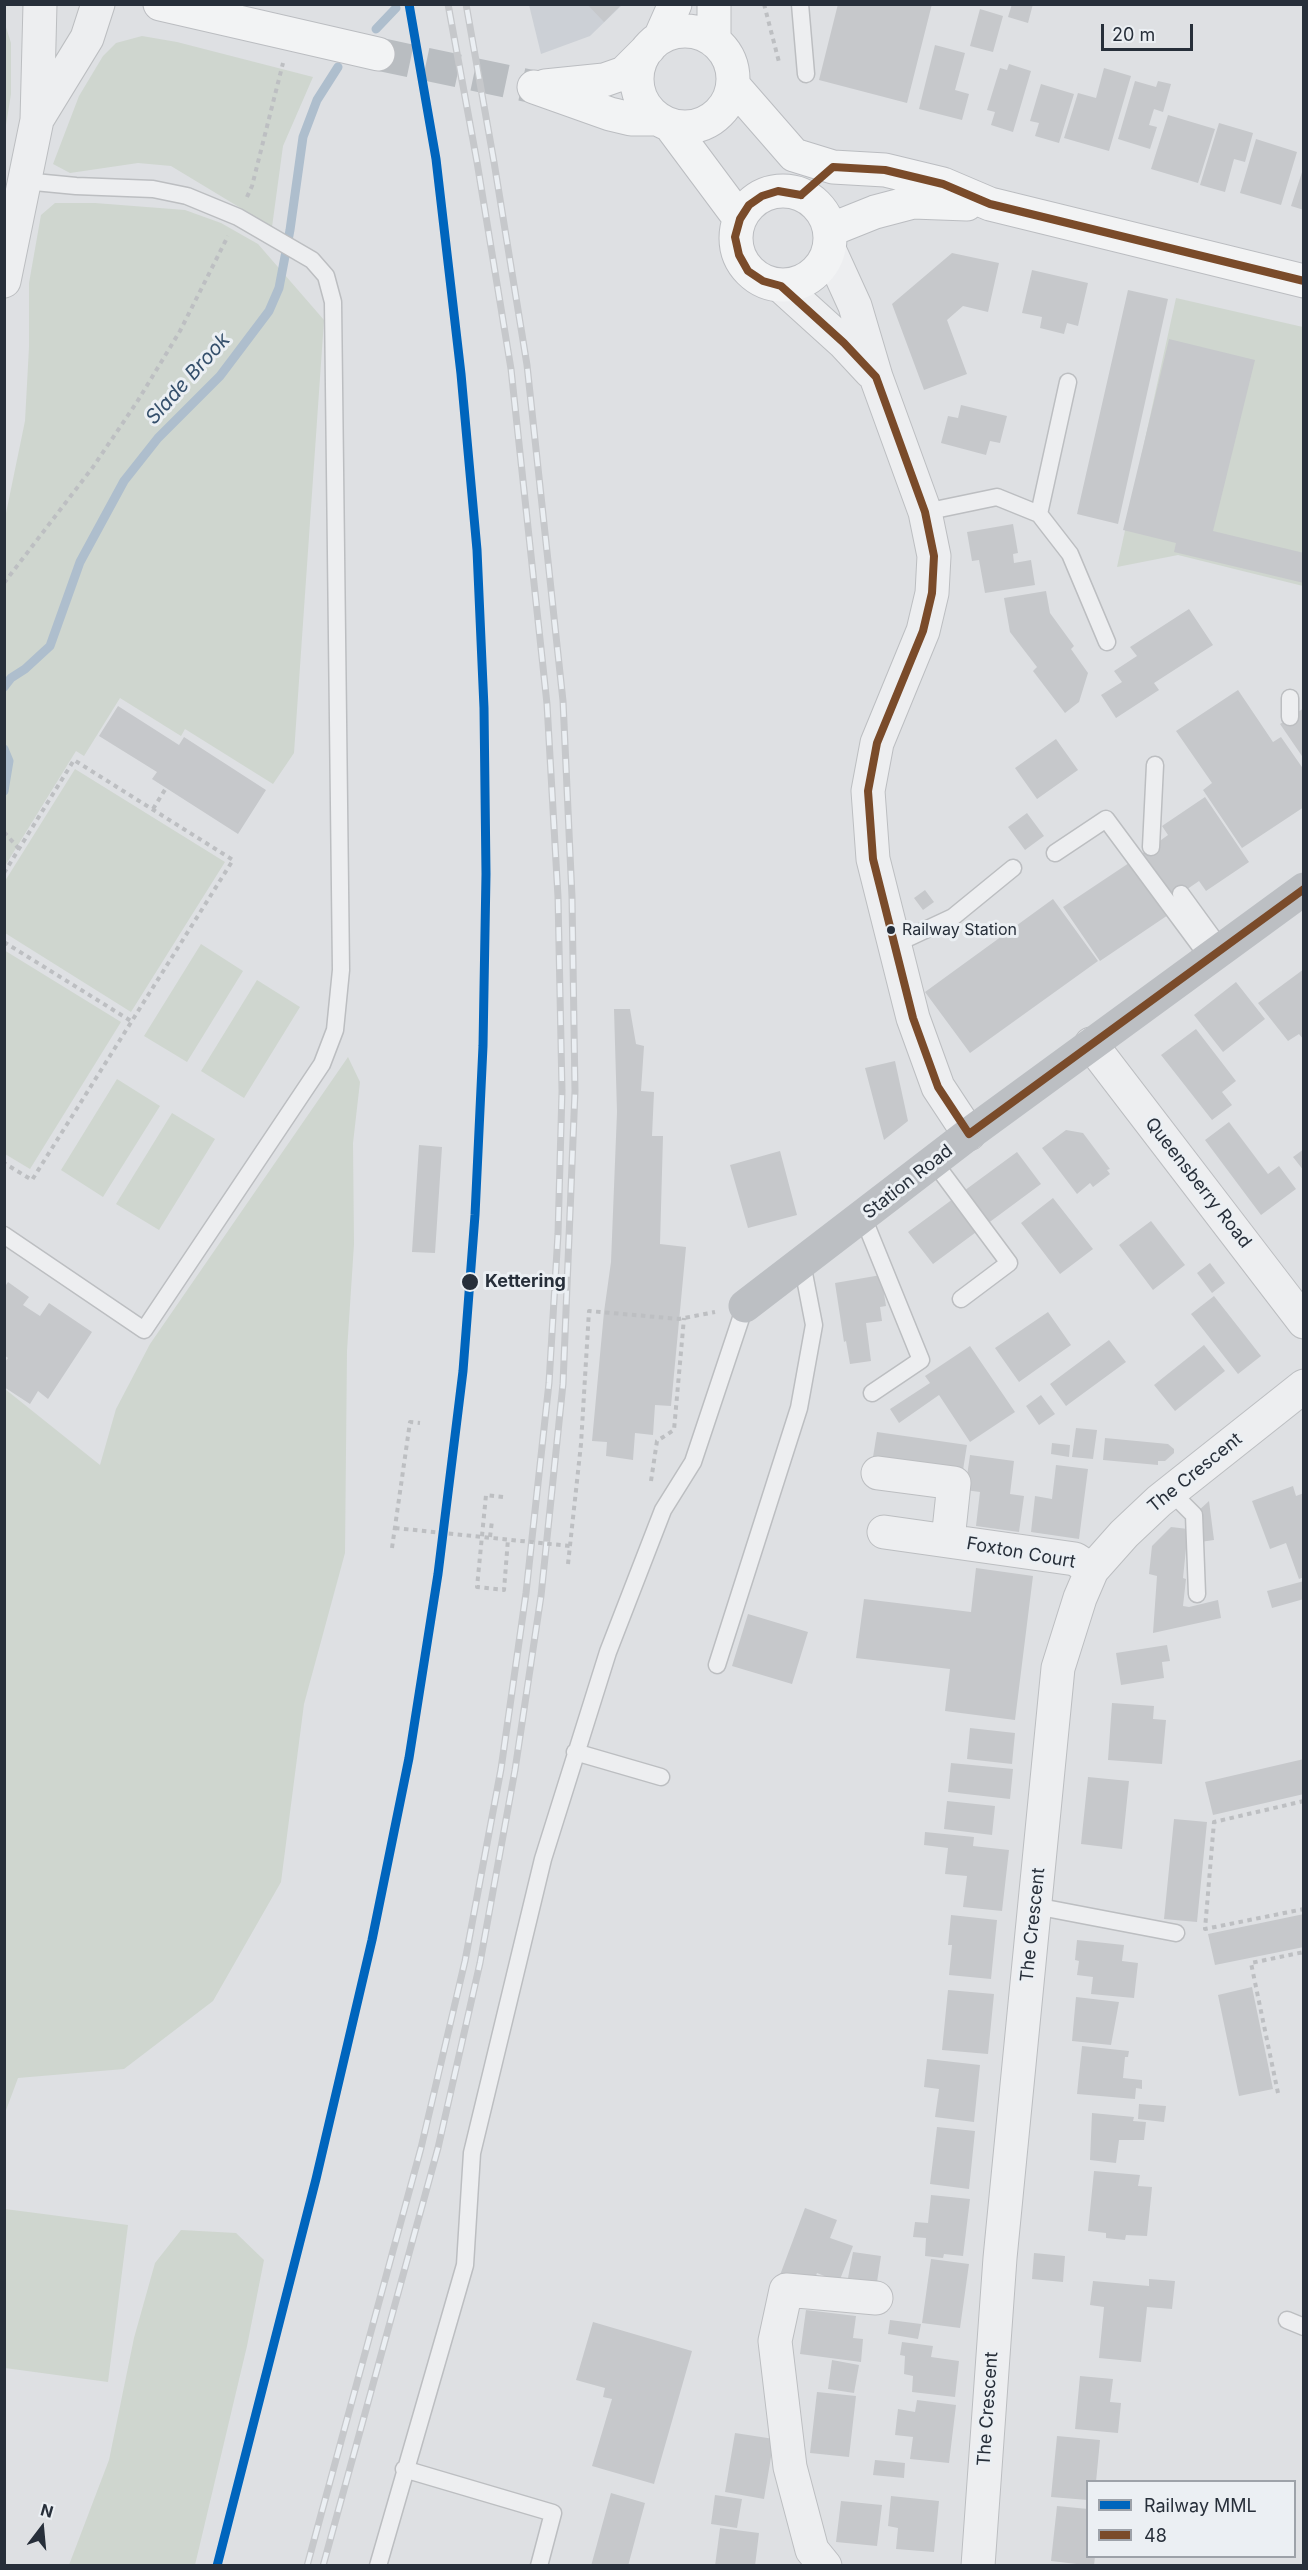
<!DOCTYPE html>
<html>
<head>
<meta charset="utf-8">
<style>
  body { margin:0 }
  #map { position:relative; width:1308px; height:2570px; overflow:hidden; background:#dee0e3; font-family:Inter,sans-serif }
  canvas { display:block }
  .frame { position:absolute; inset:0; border:6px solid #272f3a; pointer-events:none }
  .legend { position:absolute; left:1086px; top:2480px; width:210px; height:78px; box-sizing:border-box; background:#ebeff3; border:2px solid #9da2a9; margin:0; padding:8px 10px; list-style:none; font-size:18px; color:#272f3a }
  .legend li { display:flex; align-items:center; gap:12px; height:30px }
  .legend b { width:30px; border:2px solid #9da2a9 }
  .north { position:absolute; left:12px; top:2498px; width:60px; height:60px; -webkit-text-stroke:4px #ebeff3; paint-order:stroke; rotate:16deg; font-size:16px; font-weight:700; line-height:24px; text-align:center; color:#272f3a }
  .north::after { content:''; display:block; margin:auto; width:21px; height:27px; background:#272f3a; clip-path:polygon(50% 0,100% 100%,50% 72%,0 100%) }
  .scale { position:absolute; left:1101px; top:24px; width:92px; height:27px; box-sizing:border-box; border:3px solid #272f3a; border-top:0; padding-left:8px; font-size:18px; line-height:21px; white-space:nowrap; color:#272f3a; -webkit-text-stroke:4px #ebeff3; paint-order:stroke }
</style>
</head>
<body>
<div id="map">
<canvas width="1308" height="2570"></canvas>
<div class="frame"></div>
<ul class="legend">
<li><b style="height:8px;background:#0065bd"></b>Railway MML</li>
<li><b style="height:8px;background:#7a4b2a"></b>48</li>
</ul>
<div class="north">N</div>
<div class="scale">20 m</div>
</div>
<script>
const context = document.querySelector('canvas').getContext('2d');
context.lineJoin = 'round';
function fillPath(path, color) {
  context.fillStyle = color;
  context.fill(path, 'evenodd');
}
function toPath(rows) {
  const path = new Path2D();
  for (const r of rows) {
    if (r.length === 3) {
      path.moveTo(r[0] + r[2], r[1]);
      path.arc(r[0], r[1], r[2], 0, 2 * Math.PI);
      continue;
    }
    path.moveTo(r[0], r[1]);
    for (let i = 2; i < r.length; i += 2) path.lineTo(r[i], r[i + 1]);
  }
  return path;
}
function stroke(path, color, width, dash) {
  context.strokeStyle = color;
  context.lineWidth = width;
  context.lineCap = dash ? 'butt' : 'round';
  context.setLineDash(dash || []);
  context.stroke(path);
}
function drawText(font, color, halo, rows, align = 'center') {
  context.font = font + ' Inter,sans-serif';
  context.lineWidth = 6;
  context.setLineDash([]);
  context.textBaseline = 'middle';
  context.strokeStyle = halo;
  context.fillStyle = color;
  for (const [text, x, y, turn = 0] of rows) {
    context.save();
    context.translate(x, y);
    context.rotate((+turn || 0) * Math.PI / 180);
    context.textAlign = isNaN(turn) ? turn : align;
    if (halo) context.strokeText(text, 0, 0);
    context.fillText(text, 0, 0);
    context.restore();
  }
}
fillPath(toPath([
  [529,5,622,5,590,36,541,54]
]), '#ccd0d6');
fillPath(toPath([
  [5,24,11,43,11,94,5,131],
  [142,36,177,42,313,77,283,146,272,227,171,166,138,163,70,173,53,164,79,96,103,56,116,43],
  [55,203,95,203,185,210,221,223,258,244,324,320,294,753,273,784,185,729,181,736,120,698,84,756,76,751,5,866,5,518,25,421,29,347,29,283,41,215],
  [1176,298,1303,327,1303,586,1178,555,1117,567],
  [75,769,225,862,131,1012,5,933,5,881],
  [201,944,243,971,187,1062,144,1036],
  [4,950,121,1022,30,1169,5,1154],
  [257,980,300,1007,244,1098,201,1071],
  [348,1057,360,1082,353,1143,354,1244,347,1351,345,1553,304,1704,281,1882,213,2001,124,2069,18,2078,5,2113,5,1389,100,1465,116,1409,150,1344],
  [117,1079,160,1106,103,1197,61,1170],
  [172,1113,215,1139,159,1230,116,1204],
  [5,2209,128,2225,108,2382,5,2368],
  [181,2230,236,2233,264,2260,247,2346,195,2565,69,2565,109,2460,134,2338,155,2263]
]), '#cfd6cf');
stroke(toPath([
  [376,29,396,8],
  [4,687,11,678,25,669,50,646,80,562,124,481,158,438,220,376,269,311,279,288,290,230,303,137,317,100,338,67],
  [4,749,9,761,4,791]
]), '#aebecd', 9);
fillPath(toPath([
  [587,4,622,4,604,22],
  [838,4,932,4,907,103,819,80],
  [1012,4,1033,4,1028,23,1008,17],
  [980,9,1003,16,993,52,970,46],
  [935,45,965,53,955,90,969,94,962,120,919,109],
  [1009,64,1031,71,1013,132,991,125,995,112,987,110,1000,68,1007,70],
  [1104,68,1131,76,1109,151,1064,138,1078,93,1096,98],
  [1135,81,1156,87,1158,81,1171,84,1163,112,1154,109,1149,125,1157,127,1150,149,1118,139],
  [1041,84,1074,94,1059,143,1035,136,1039,123,1030,121],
  [1168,115,1215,129,1198,183,1151,169],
  [1219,123,1253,133,1245,162,1234,159,1225,192,1200,185],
  [1256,139,1297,152,1281,205,1240,193],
  [1304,166,1304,210,1291,206],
  [952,253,999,263,988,312,963,306,947,320,967,374,924,390,892,304],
  [1032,270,1088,283,1078,326,1067,323,1064,334,1040,328,1042,317,1022,313],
  [1128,290,1168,299,1118,524,1077,514],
  [1169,339,1255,360,1213,531,1304,553,1304,583,1174,552,1176,543,1123,530],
  [961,405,1007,416,1000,443,990,441,986,455,941,443,948,416,958,418],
  [1013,524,1018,553,1013,554,1014,563,1031,560,1035,585,985,593,979,560,972,561,967,532],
  [1046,591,1050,613,1074,646,1071,649,1088,673,1079,702,1065,713,1033,671,1037,667,1010,632,1004,598],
  [1189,609,1213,645,1154,683,1159,690,1116,718,1101,695,1122,682,1114,671,1137,656,1130,647],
  [1238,690,1273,742,1281,737,1304,770,1304,807,1242,848,1203,790,1212,783,1176,731],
  [118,706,179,745,184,737,266,790,238,834,152,779,157,772,99,736],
  [1304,708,1304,759,1280,724],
  [1056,739,1078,770,1037,799,1015,768],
  [1205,797,1249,862,1206,891,1199,881,1170,901,1139,856,1168,835,1162,826],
  [1027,813,1044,836,1025,850,1008,827],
  [1135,859,1171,913,1100,961,1063,907],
  [925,890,934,902,923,910,914,898],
  [1053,899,1098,961,970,1053,925,992],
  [1304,969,1304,1040,1299,1034,1288,1041,1258,1003],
  [1236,982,1265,1019,1223,1052,1194,1015],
  [614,1009,630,1009,636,1044,644,1046,641,1091,654,1092,652,1136,663,1136,660,1244,686,1247,671,1406,655,1405,653,1435,635,1433,633,1460,606,1456,607,1442,592,1441,604,1312,611,1262,617,1112],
  [1196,1029,1236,1081,1222,1092,1232,1105,1212,1120,1161,1055],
  [895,1061,908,1121,884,1140,865,1068],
  [1229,1122,1268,1174,1279,1166,1296,1189,1261,1215,1205,1140],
  [1066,1130,1083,1133,1110,1169,1107,1170,1110,1174,1093,1187,1090,1183,1077,1194,1042,1148],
  [419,1145,442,1147,435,1253,412,1252],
  [1304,1149,1304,1171,1293,1157],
  [780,1151,797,1215,748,1228,730,1165],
  [1017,1152,1041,1184,933,1264,908,1232],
  [1053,1198,1093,1249,1060,1274,1021,1223],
  [1151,1221,1185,1265,1153,1290,1119,1245],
  [1210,1263,1225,1283,1212,1293,1197,1273],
  [881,1275,886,1306,880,1307,882,1321,866,1323,871,1361,850,1364,846,1341,844,1342,835,1283],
  [8,1282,29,1297,23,1305,40,1316,49,1303,92,1332,48,1399,38,1391,30,1404,4,1387,4,1363,8,1358,4,1355,4,1288],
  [1214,1296,1261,1356,1238,1374,1191,1314],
  [1048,1312,1071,1345,1019,1382,995,1348],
  [1109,1340,1126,1362,1066,1406,1050,1384],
  [1204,1345,1225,1371,1175,1411,1154,1385],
  [970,1346,1015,1412,970,1442,939,1395,899,1423,890,1409,930,1383,925,1376],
  [1041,1395,1055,1414,1039,1425,1026,1406],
  [1076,1428,1097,1430,1093,1459,1072,1457],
  [877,1432,967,1445,963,1470,873,1457],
  [1105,1438,1168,1444,1174,1449,1174,1453,1165,1461,1158,1461,1158,1465,1103,1460],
  [1052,1443,1070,1445,1069,1457,1051,1454],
  [970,1455,1014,1461,1010,1494,1024,1496,1019,1532,976,1526,980,1492,965,1490],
  [1056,1465,1088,1469,1079,1539,1031,1532,1035,1496,1052,1499],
  [1293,1486,1296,1496,1304,1493,1304,1577,1299,1579,1286,1543,1270,1549,1252,1501],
  [1209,1501,1214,1540,1200,1542,1197,1512],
  [1171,1527,1188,1529,1183,1578,1186,1579,1183,1606,1189,1607,1218,1600,1221,1618,1153,1633,1157,1576,1149,1574,1152,1546],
  [976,1568,1033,1576,1015,1720,945,1711,950,1669,856,1658,864,1599,971,1612],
  [1304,1581,1304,1599,1272,1608,1267,1591],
  [748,1614,808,1632,792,1684,732,1666],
  [1167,1645,1170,1661,1162,1662,1164,1678,1121,1685,1116,1653],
  [1112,1703,1154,1706,1153,1719,1166,1720,1162,1764,1108,1760],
  [970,1728,1015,1733,1012,1764,967,1759],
  [1304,1759,1304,1794,1213,1815,1205,1782],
  [951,1763,1013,1769,1010,1799,948,1792],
  [1088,1777,1129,1781,1122,1849,1081,1844],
  [947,1801,995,1806,992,1835,944,1829],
  [1174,1819,1207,1822,1197,1922,1164,1919],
  [925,1832,974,1837,973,1846,1009,1850,1002,1911,963,1907,967,1876,945,1874,948,1848,924,1845],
  [1304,1914,1304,1947,1215,1965,1208,1934],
  [951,1915,997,1920,991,1979,949,1975,952,1945,948,1945],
  [1077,1940,1124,1945,1122,1961,1138,1963,1134,1998,1091,1994,1093,1977,1077,1975,1079,1961,1075,1960],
  [1252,1987,1273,2089,1239,2096,1218,1995],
  [948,1990,994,1994,988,2054,942,2050],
  [1076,1997,1119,2002,1111,2045,1072,2041],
  [1082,2046,1129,2051,1128,2057,1125,2057,1123,2078,1142,2080,1142,2089,1136,2088,1135,2099,1077,2094],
  [927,2059,980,2065,974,2122,935,2117,939,2089,924,2087],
  [1139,2104,1166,2106,1164,2122,1138,2119],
  [1092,2113,1134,2117,1133,2121,1146,2122,1144,2140,1119,2140,1116,2163,1090,2160],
  [937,2127,975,2131,969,2189,930,2184],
  [1094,2171,1140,2175,1138,2186,1152,2187,1147,2236,1126,2235,1125,2240,1106,2238,1106,2233,1088,2231],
  [931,2195,970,2199,963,2256,944,2254,943,2258,925,2256,926,2238,913,2237,915,2222,928,2223],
  [805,2208,837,2220,830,2238,853,2246,839,2282,817,2273,812,2287,780,2275],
  [853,2252,881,2256,877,2282,848,2278],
  [1034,2253,1065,2256,1063,2282,1032,2279],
  [931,2259,969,2264,960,2328,922,2323],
  [1149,2279,1175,2281,1172,2309,1147,2307,1141,2362,1099,2358,1104,2307,1090,2305,1093,2281,1149,2286],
  [806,2310,856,2316,853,2338,863,2339,861,2362,800,2354],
  [890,2320,921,2324,918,2339,888,2334],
  [593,2322,692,2351,654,2484,592,2466,612,2399,603,2397,605,2388,576,2380],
  [902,2342,933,2346,931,2357,959,2361,955,2397,912,2392,913,2376,904,2374,905,2356,900,2355],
  [832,2360,859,2365,854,2393,828,2389],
  [1080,2376,1113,2379,1110,2402,1121,2403,1118,2433,1075,2429],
  [817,2392,856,2396,849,2457,810,2453],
  [917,2400,956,2405,949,2463,910,2459,913,2437,895,2435,898,2409,915,2412],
  [735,2433,774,2439,764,2499,725,2492],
  [1057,2436,1100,2440,1096,2482,1088,2482,1088,2500,1051,2497],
  [875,2460,905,2463,904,2478,873,2475],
  [611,2493,645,2503,628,2566,591,2566],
  [715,2495,742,2499,737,2528,711,2524],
  [891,2496,939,2501,934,2552,896,2549,898,2528,888,2526],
  [841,2501,882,2505,877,2546,836,2542],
  [1057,2506,1088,2509,1088,2556,1095,2556,1094,2566,1051,2561],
  [720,2528,759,2533,755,2566,715,2566]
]), '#c6c8cb');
stroke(toPath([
  [378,54,534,87]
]), '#b9bdc1', 33, [33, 16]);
const service = toPath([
  [800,4,806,74],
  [925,512,997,497,1039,514,1070,554,1107,642],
  [1039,514,1068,382],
  [1290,698,1290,717],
  [1151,847,1155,765],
  [1055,853,1106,819,1209,958],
  [1181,894,1221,949],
  [893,945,953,917,1013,868],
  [934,1162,1009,1263,961,1299],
  [863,1217,921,1360,872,1393],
  [4,1235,144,1330,322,1064,335,1030,341,970,333,302,326,276,312,260,238,217,187,196,153,189,76,186,24,181],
  [1171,1492,1194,1515,1197,1594],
  [717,1665,799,1408,814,1325,802,1263],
  [575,1752,661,1777],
  [1035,1906,1176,1933],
  [1287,2320,1304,2327],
  [404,2469,553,2513,539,2566],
  [378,2566,465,2265,472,2153,543,1859,608,1652,663,1510,693,1462,745,1306]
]);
const minor = toPath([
  [1091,1044,1304,1322],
  [878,1473,954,1483,948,1540],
  [884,1532,1075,1559,1092,1570],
  [825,2566,812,2550,790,2467,775,2341,786,2290,876,2298],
  [978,2566,1000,2258,1058,1668,1080,1598,1092,1570,1124,1534,1159,1501,1304,1386]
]);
const tertiary = toPath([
  [38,118,87,38,98,4],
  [829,249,855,306,876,377,925,512,934,556,932,593,923,631,877,743,868,791,873,859,913,1018,938,1087,969,1134],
  [4,281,37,120,40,4],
  [781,286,844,343,871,372]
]);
const primary = toPath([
  [160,4,378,54],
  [685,79,48],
  [660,38,675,4],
  [714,41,714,4],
  [733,85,794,155],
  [545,86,604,80,624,73,649,48],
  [534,87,610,114,631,119,658,119],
  [670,125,740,219],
  [794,155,833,167,885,170,943,184,990,204,1304,281],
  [783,238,47],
  [830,230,875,212,913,202,967,204]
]);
stroke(service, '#bcbec1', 19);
stroke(minor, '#bcbec1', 35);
stroke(tertiary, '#bcbec1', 35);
stroke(primary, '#bbbdc1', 35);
stroke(toPath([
  [764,4,779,62],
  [247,197,252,186,283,63],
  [4,583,93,467,137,402,180,331,228,236],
  [153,809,166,788],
  [4,832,20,850],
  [4,873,74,760,233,860,32,1180,4,1163],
  [4,942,131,1021],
  [651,1481,657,1441,674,1430,684,1318],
  [503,1497,486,1495,477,1587,504,1590,508,1539],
  [490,1537,492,1521],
  [392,1548,410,1422,420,1423],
  [568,1564,581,1444,589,1311,679,1319,715,1312],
  [1304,1801,1214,1822,1205,1929,1304,1909],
  [1278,2093,1251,1963,1304,1952]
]), '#bdbfc2', 4, [4.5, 4.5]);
stroke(service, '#edeef0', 16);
stroke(minor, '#edeef0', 33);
stroke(tertiary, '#edeef0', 33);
stroke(toPath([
  [745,1306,969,1134,1304,889]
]), '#bcbfc3', 33);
stroke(primary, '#f2f3f4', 33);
const rail = toPath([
  [307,2566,421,2148,465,1961,501,1769,526,1593,549,1383,558,1234,562,1091,558,897,547,704,511,369,477,162,448,4],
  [323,2566,438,2148,480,1963,515,1770,541,1596,563,1384,575,1091,572,897,563,701,527,365,494,162,466,4]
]);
stroke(rail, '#c6c8cb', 7);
stroke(rail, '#ebeff3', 4.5, [14]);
stroke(toPath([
  [395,1528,570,1546]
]), '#bdbfc2', 4, [4.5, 4.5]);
stroke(toPath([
  [801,195,778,191,762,196,749,205,740,219,735,237,739,255,748,271,763,281,781,286,844,343,876,377,925,512,934,556,932,593,923,631,877,743,868,791,873,859,913,1018,938,1087,969,1134],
  [801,195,833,167,885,170,943,184,990,204,1304,281],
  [969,1134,1304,889]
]), '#7a4b2a', 8);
stroke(toPath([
  [217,2566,316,2179,372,1940,409,1758,438,1574,463,1371,475,1215,483,1046,486,874,484,708,477,550,461,374,436,159,409,4]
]), '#0065bd', 9);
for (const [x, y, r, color] of [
  [891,930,5,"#272f3a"],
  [470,1282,9,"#272f3a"]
]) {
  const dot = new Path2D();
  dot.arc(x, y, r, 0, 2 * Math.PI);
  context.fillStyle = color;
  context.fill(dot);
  stroke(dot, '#ebeff3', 2);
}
drawText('16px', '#272f3a', '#ebeff3', [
  ["Railway Station",902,930]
], 'left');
drawText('18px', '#272f3a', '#ebeff3', [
  ["Station Road",908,1182,-38],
  ["Queensberry Road",1198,1183,52],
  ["The Crescent",1195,1473,-39],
  ["Foxton Court",1021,1553,10],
  ["The Crescent",1033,1925,-84],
  ["The Crescent",988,2409,-86]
]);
drawText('bold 18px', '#272f3a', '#ebeff3', [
  ["Kettering",485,1282]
], 'left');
drawText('italic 20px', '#344f6b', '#ebeff3', [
  ["Slade Brook",188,379,-48]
]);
</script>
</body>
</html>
